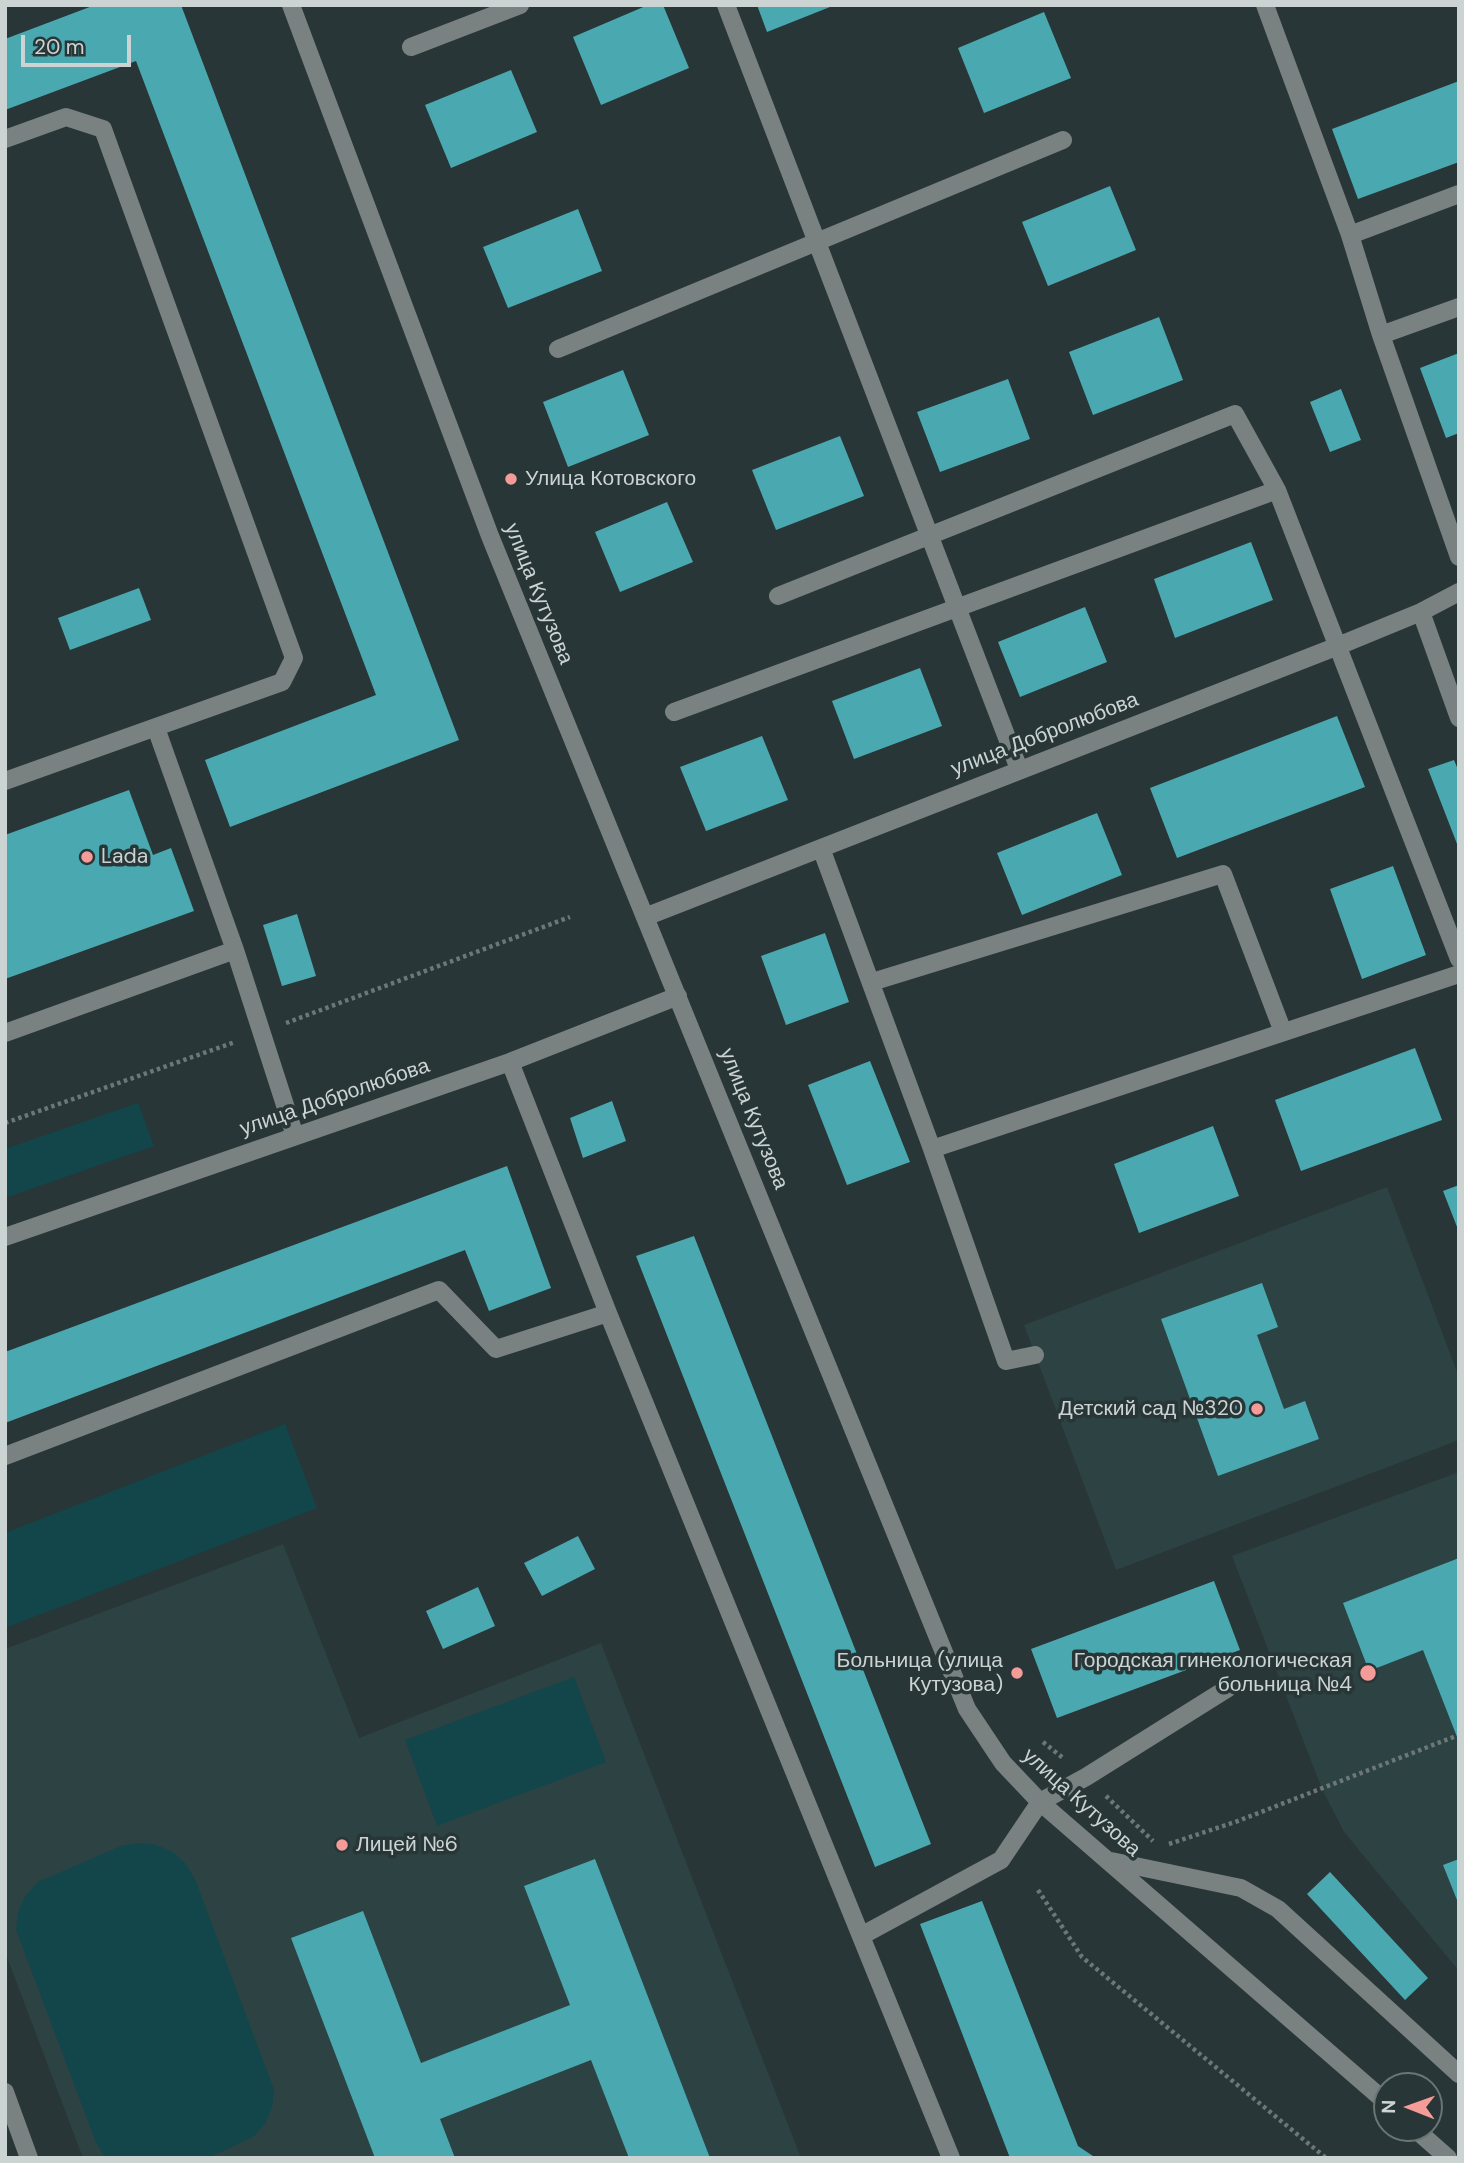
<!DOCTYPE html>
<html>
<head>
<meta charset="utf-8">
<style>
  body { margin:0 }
  #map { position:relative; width:1464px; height:2163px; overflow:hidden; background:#293637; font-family:"DM Sans",sans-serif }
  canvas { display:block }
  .frame { position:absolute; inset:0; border:7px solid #cbd3d3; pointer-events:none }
  .north { position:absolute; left:1373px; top:2072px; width:70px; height:70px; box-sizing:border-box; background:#293637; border:2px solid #6a7575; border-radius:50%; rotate:271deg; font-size:19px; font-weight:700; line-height:28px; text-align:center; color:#cbd3d3 }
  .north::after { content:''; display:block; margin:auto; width:24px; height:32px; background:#f59b98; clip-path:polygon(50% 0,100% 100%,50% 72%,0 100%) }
  .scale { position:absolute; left:21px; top:35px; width:110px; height:32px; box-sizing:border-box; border:4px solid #cbd3d3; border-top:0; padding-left:9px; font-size:21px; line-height:24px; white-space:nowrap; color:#cbd3d3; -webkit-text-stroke:5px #293637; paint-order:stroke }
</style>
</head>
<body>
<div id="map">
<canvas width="1464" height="2163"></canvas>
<div class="frame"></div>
<div class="north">N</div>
<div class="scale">20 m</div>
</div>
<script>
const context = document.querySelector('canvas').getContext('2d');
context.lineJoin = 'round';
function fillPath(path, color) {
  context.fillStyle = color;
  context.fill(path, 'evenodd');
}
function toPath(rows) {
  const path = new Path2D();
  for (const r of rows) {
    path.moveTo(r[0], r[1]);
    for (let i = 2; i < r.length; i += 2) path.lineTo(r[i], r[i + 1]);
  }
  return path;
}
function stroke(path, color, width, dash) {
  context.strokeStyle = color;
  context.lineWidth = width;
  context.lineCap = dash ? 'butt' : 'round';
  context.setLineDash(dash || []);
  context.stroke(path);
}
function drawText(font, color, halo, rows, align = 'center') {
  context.font = font + ' "DM Sans",sans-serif';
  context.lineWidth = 7;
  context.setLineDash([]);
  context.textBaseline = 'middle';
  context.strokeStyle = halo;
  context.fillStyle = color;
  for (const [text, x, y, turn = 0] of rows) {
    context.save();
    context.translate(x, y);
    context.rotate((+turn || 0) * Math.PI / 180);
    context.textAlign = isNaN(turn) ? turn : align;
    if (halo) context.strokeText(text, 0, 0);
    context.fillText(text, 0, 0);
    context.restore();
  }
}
fillPath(toPath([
  [1387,1187,1459,1377,1459,1440,1116,1570,1024,1325],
  [1459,1472,1459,1971,1344,1832,1322,1789,1232,1556],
  [283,1544,359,1738,601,1643,801,2158,83,2158,5,1952,5,1649]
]), '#2d4243');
fillPath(toPath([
  [138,1103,154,1146,5,1198,5,1149],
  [285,1424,317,1508,5,1628,5,1533],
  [574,1677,606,1762,437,1826,405,1740],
  [139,1843,156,1845,173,1852,186,1864,195,1879,274,2090,272,2107,265,2124,253,2137,208,2158,104,2156,95,2140,16,1930,18,1912,26,1895,38,1882,121,1846]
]), '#12464a');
fillPath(toPath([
  [95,5,181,5,459,740,230,827,205,760,376,695,136,61,5,110,5,39],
  [648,5,663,5,689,68,601,105,573,37],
  [757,5,835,5,767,32],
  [1044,12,1071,78,984,113,958,48],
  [511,70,537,132,451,168,425,105],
  [1459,81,1459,162,1358,199,1332,129],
  [1110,186,1136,250,1048,286,1022,222],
  [578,209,602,271,508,308,483,247],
  [1159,317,1183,380,1093,415,1069,352],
  [1459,353,1459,433,1446,438,1420,368],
  [623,370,649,435,568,467,543,402],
  [1008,379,1030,439,940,472,917,412],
  [1341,389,1361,440,1330,452,1310,402],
  [840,436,864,496,776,530,752,470],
  [667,502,693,562,620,592,595,532],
  [1251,542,1273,600,1175,638,1154,579],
  [139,588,151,620,70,650,58,618],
  [1085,607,1107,662,1020,697,998,642],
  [920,668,942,726,854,759,832,701],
  [1337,716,1365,787,1177,858,1150,788],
  [762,736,788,800,706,831,680,767],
  [1454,760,1459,772,1459,849,1428,769],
  [129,790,153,855,171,848,194,911,5,979,5,835],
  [1097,813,1122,875,1022,915,997,853],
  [1393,866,1426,955,1362,979,1330,889],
  [297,914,316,976,282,986,263,925],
  [825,933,849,1002,786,1025,761,956],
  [1415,1048,1442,1120,1301,1171,1275,1100],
  [870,1061,910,1162,847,1185,808,1085],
  [612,1101,626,1141,583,1158,570,1118],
  [1213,1126,1239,1196,1139,1233,1114,1164],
  [507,1166,551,1288,489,1311,465,1250,5,1423,5,1352],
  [1459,1185,1459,1232,1443,1191],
  [694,1236,931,1844,875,1867,636,1256],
  [1262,1283,1278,1327,1257,1335,1284,1409,1305,1401,1319,1439,1218,1476,1161,1319],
  [578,1536,595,1569,542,1596,524,1563],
  [1459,1558,1459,1742,1423,1650,1369,1671,1343,1603],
  [1214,1581,1240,1650,1057,1718,1031,1649],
  [478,1587,495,1626,443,1649,426,1611],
  [595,1859,710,2158,629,2158,591,2060,440,2119,455,2158,375,2158,291,1938,363,1911,421,2063,570,2005,524,1886],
  [1459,1859,1459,1905,1443,1865],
  [1330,1872,1428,1978,1405,2000,1307,1894],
  [982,1901,1078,2146,1096,2158,1010,2158,920,1924]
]), '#4aa9b0');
stroke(toPath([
  [286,1023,570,917],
  [5,1123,235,1042],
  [1043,1742,1063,1758],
  [1106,1796,1153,1841],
  [1169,1844,1238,1821,1456,1736],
  [1038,1890,1082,1957,1326,2158]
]), '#6c7778', 4.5, [3.5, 3.5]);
stroke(toPath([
  [291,5,490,536,967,1709,1003,1763,1040,1802,1387,2103],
  [726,5,1019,769],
  [1265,5,1350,235,1381,335,1459,557],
  [411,47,520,5],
  [5,139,66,117,103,129,294,658,282,682,5,781],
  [1350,235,1459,194],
  [1381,335,1459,307],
  [558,349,1063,140],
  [778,596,1235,414,1277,490],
  [1421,612,1459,718],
  [674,712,1277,490,1459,959],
  [156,728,235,950,295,1136],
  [821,848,932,1149,1459,974],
  [645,917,1338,646,1421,612,1459,592],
  [872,982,1223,874,1283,1032],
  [5,1033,235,950],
  [510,1062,608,1313,951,2158],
  [932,1149,1006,1361,1035,1355],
  [5,1237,510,1062,678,996],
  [5,1456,439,1290,496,1349,608,1313],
  [1111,1861,1241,1888,1278,1909,1459,2074],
  [861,1936,1001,1860,1040,1802,1086,1777,1228,1688],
  [5,2092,29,2158],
  [1414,2128,1448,2158]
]), '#7a8181', 18);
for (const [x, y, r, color] of [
  [511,479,7,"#f59b98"],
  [87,857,7,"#f59b98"],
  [1257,1409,7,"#f59b98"],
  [1017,1673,7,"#f59b98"],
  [1368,1673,9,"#f59b98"],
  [342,1845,7,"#f59b98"]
]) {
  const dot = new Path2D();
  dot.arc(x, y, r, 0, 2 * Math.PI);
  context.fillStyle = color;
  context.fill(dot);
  stroke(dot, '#293637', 2.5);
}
drawText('21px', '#cbd3d3', '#293637', [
  ["Улица Котовского",525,479],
  ["Lada",101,857],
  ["Детский сад №320",1243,1409,"right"],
  ["Больница (улица",1003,1661,"right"],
  ["Кутузова)",1003,1685,"right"],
  ["Городская гинекологическая",1352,1661,"right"],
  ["больница №4",1352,1685,"right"],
  ["Лицей №6",356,1845]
], 'left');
drawText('21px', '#cbd3d3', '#293637', [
  ["улица Кутузова",538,594,68],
  ["улица Добролюбова",1045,735,-21],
  ["улица Добролюбова",335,1098,-19],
  ["улица Кутузова",753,1119,68],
  ["улица Кутузова",1081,1803,42]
]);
</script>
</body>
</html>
